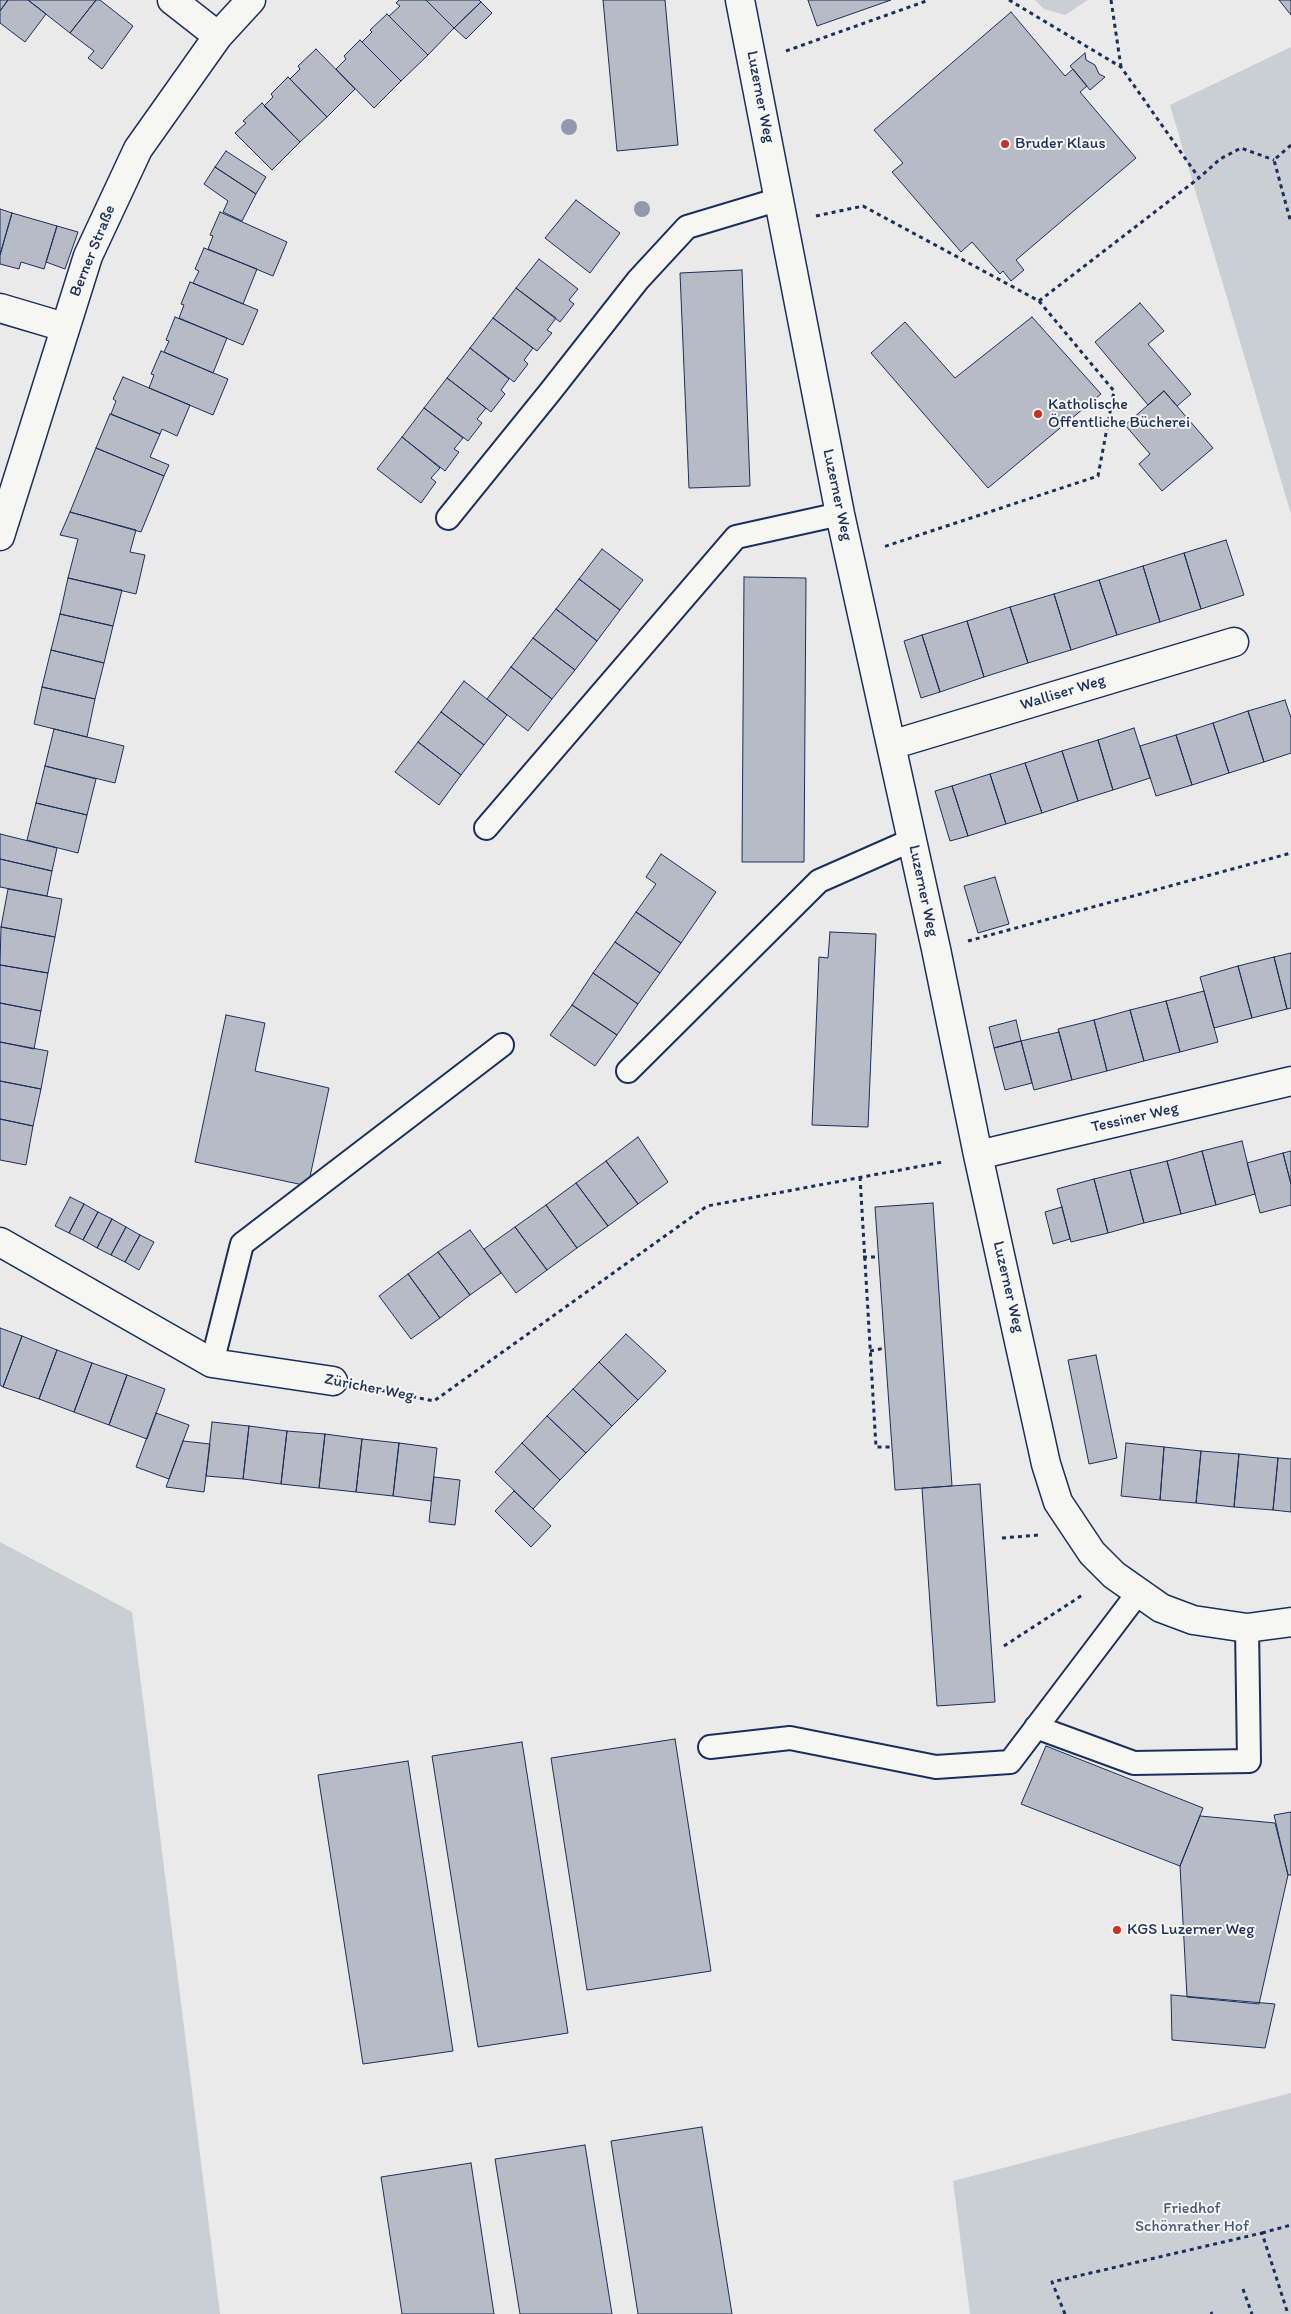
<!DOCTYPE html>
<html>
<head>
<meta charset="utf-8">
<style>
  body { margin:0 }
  canvas { display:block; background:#e9eae9 }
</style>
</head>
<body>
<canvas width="1291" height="2314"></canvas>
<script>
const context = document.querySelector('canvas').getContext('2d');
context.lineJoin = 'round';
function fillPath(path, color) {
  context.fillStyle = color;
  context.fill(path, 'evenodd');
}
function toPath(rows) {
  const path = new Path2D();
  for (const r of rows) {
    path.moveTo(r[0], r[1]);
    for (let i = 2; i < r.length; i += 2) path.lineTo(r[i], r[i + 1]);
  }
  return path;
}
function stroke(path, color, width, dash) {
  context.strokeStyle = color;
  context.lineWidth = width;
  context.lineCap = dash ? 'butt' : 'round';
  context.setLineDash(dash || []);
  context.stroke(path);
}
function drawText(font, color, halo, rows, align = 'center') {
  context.font = font + ' Itim,sans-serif';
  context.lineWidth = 4;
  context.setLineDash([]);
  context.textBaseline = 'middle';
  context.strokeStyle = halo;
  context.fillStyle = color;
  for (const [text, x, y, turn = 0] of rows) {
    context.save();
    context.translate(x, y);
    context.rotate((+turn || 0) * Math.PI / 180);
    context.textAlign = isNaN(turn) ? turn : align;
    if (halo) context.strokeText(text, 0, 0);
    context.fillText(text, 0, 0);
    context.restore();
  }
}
fillPath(toPath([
  [1035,0,1088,0,1065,15,1044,9],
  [1291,47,1291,514,1170,105],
  [0,1542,132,1612,220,2314,0,2314],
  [1291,2093,1291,2314,970,2314,953,2181]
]), '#caced5');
const building = toPath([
  [0,0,8,0,0,11,0,0],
  [8,0,28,0,46,14,25,42,0,23,0,11,8,0],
  [28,0,96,0,70,33,28,0],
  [96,0,100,0,133,26,102,69,88,58,94,51,70,33,96,0],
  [399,0,426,0,454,28,428,55,389,16,400,6,396,3,399,0],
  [426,0,479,0,481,2,454,28,426,0],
  [603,0,665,0,678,145,617,151,603,0],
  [808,0,891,0,817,26,808,0],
  [1279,0,1291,0,1291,15,1279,0],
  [481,2,492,13,466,39,454,28,481,2],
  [1011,12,1065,76,1073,69,1087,86,1080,92,1136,158,1016,260,1024,270,1011,281,1003,271,1000,274,972,242,961,252,892,172,903,163,874,130,1011,12],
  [387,14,428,55,401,81,362,42,372,32,370,30,387,14],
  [360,40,401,81,374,108,336,69,346,59,344,56,360,40],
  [316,49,355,89,327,117,290,79,300,69,298,66,316,49],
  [1085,53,1086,60,1095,65,1099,74,1105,77,1090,90,1070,66,1085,53],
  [288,77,327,117,300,142,264,106,273,97,271,94,288,77],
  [262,103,300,142,272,170,235,133,246,123,243,121,262,103],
  [226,151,266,177,256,194,215,167,226,151],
  [215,167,256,194,242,221,223,212,228,201,204,184,215,167],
  [576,200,620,233,590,273,545,238,576,200],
  [0,209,12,213,0,255,0,209],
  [220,212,287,242,273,276,208,249,213,236,210,235,220,212],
  [12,213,57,226,44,269,21,262,19,269,0,264,0,255,12,213],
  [57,226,78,232,65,269,46,262,57,226],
  [204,248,257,269,243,304,193,283,199,271,195,269,204,248],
  [539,259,578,289,569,300,574,304,560,322,516,288,539,259],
  [742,270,750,486,689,488,680,273,742,270],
  [190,282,258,310,243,345,179,318,184,305,181,304,190,282],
  [516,288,556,318,547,330,552,333,537,351,493,318,516,288],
  [1140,303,1164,331,1148,344,1191,394,1177,406,1164,391,1148,405,1095,342,1140,303],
  [175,317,227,338,213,373,164,352,169,341,166,340,175,317],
  [1032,317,1101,394,988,488,871,353,905,322,955,378,1032,317],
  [493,318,533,348,524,360,528,364,514,382,470,348,493,318],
  [470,348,509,379,501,390,505,394,491,412,447,378,470,348],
  [161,351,228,379,213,415,149,388,154,375,151,374,161,351],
  [123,377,190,405,177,436,162,429,160,434,111,414,116,401,113,399,123,377],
  [447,378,486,408,477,419,482,423,468,441,424,408,447,378],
  [1164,391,1213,448,1162,491,1139,464,1150,454,1125,425,1164,391],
  [424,408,463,438,454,449,459,452,445,471,402,437,424,408],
  [110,414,160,434,150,457,169,465,164,476,96,448,110,414],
  [402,437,440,468,431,478,436,482,421,503,377,469,402,437],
  [96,448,164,476,141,532,70,512,96,448],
  [70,512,136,530,130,552,145,555,136,594,68,578,78,539,60,535,70,512],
  [1226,540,1244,595,1201,609,1184,553,1226,540],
  [602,549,643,580,620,610,579,579,602,549],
  [1184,553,1201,609,1160,622,1143,566,1184,553],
  [1143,566,1160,622,1117,635,1099,580,1143,566],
  [744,577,806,578,804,862,742,862,744,577],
  [68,578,122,590,113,626,60,614,68,578],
  [579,579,620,610,597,641,556,609,579,579],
  [1099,580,1117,635,1071,650,1054,594,1099,580],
  [1054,594,1071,650,1028,663,1010,607,1054,594],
  [1010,607,1028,663,984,677,967,621,1010,607],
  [556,609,597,641,575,670,533,638,556,609],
  [60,614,113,626,104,663,51,650,60,614],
  [967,621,984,677,940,692,922,635,967,621],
  [922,635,940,692,921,698,904,641,922,635],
  [533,638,575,670,552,699,511,667,533,638],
  [51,650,104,663,95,699,42,687,51,650],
  [511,667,552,699,528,731,487,699,511,667],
  [464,681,507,715,484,745,441,712,464,681],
  [42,687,95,699,87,737,34,724,42,687],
  [1285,700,1291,718,1291,753,1264,762,1248,711,1285,700],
  [1248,711,1264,762,1229,773,1213,723,1248,711],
  [441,712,484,745,461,775,418,742,441,712],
  [1213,723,1229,773,1192,785,1176,735,1213,723],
  [1134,728,1150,778,1113,790,1098,740,1134,728],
  [54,729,124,746,115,783,45,766,54,729],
  [1176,735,1192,785,1156,796,1140,746,1176,735],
  [1098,740,1113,790,1078,801,1062,751,1098,740],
  [418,742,461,775,439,805,395,772,418,742],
  [1062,751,1078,801,1042,813,1025,763,1062,751],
  [1025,763,1042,813,1006,824,990,774,1025,763],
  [45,766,96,779,87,815,36,803,45,766],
  [990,774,1006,824,968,836,952,786,990,774],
  [952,786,968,836,950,841,935,791,952,786],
  [36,803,87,815,78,853,27,840,36,803],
  [0,834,57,848,52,871,0,859,0,834],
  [661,854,716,892,681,943,636,912,656,884,646,877,661,854],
  [0,859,52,871,47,896,0,887,0,859],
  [995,877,1009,924,978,933,964,886,995,877],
  [8,889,62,899,55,937,1,927,8,889],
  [636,912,681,943,660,973,615,942,636,912],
  [1,927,55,937,48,973,0,965,1,927],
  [830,932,876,934,868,1127,812,1125,819,957,828,958,830,932],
  [615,942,660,973,638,1004,593,973,615,942],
  [1291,953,1291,1008,1287,1009,1274,957,1291,953],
  [1274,957,1287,1009,1252,1018,1238,966,1274,957],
  [0,965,48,973,41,1011,0,1003,0,965],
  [1238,966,1252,1018,1214,1028,1200,977,1238,966],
  [593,973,638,1004,617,1035,572,1005,593,973],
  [1204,991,1218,1042,1180,1052,1166,1001,1204,991],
  [1166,1001,1180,1052,1144,1061,1130,1010,1166,1001],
  [0,1003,41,1011,34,1049,0,1042,0,1003],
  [572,1005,617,1035,595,1066,550,1035,572,1005],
  [1130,1010,1144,1061,1107,1071,1094,1020,1130,1010],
  [226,1015,265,1023,255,1071,329,1088,308,1186,195,1162,226,1015],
  [1016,1020,1021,1041,994,1048,989,1027,1016,1020],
  [1094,1020,1107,1071,1072,1080,1058,1029,1094,1020],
  [1059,1032,1072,1080,1034,1090,1021,1041,1059,1032],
  [1021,1041,1032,1083,1005,1090,994,1048,1021,1041],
  [0,1042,48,1051,41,1089,0,1081,0,1042],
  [0,1081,41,1089,33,1126,0,1119,0,1081],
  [0,1119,33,1126,26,1165,0,1160,0,1119],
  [638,1137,668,1182,638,1204,606,1161,638,1137],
  [1242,1141,1255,1194,1216,1205,1202,1151,1242,1141],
  [1202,1151,1216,1205,1181,1214,1167,1161,1202,1151],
  [1291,1151,1291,1184,1283,1153,1291,1151],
  [1283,1153,1291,1184,1291,1205,1260,1213,1247,1163,1283,1153],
  [606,1161,638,1204,608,1226,576,1183,606,1161],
  [1167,1161,1181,1214,1144,1223,1130,1170,1167,1161],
  [1130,1170,1144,1223,1108,1233,1094,1179,1130,1170],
  [1094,1179,1108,1233,1071,1242,1057,1189,1094,1179],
  [576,1183,608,1226,577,1248,546,1205,576,1183],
  [70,1197,84,1204,69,1233,55,1226,70,1197],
  [933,1203,952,1486,895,1490,875,1207,933,1203],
  [84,1204,98,1212,83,1240,69,1233,84,1204],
  [546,1205,577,1248,547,1270,515,1227,546,1205],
  [1062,1207,1070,1239,1053,1244,1045,1212,1062,1207],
  [98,1212,112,1219,97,1248,83,1240,98,1212],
  [112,1219,126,1227,111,1255,97,1248,112,1219],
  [126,1227,140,1235,125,1262,111,1255,126,1227],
  [515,1227,547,1270,516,1293,484,1249,515,1227],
  [470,1230,501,1273,470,1295,438,1252,470,1230],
  [140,1235,154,1242,139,1270,125,1262,140,1235],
  [438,1252,470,1295,440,1318,408,1274,438,1252],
  [408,1274,440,1318,411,1339,379,1296,408,1274],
  [0,1328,22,1336,3,1387,0,1385,0,1328],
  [626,1334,666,1371,638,1400,599,1362,626,1334],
  [22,1336,57,1350,39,1399,3,1387,22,1336],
  [57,1350,92,1363,74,1412,39,1399,57,1350],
  [1096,1355,1117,1458,1089,1464,1068,1360,1096,1355],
  [599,1362,638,1400,612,1426,573,1389,599,1362],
  [92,1363,127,1375,109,1425,74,1412,92,1363],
  [127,1375,165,1389,147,1439,109,1425,127,1375],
  [573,1389,612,1426,586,1453,547,1416,573,1389],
  [156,1413,189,1425,169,1479,136,1467,156,1413],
  [547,1416,586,1453,560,1480,522,1443,547,1416],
  [212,1422,249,1426,243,1479,206,1476,212,1422],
  [249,1426,287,1431,281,1484,243,1479,249,1426],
  [287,1431,325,1434,319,1488,281,1484,287,1431],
  [325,1434,362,1439,356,1492,319,1488,325,1434],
  [362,1439,399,1443,393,1496,356,1492,362,1439],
  [183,1441,210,1444,204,1492,166,1487,183,1441],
  [399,1443,437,1448,431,1501,393,1496,399,1443],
  [522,1443,560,1480,533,1509,495,1472,522,1443],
  [1126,1443,1164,1447,1160,1500,1121,1496,1126,1443],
  [1164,1447,1201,1451,1196,1503,1160,1500,1164,1447],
  [1201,1451,1239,1454,1234,1507,1196,1503,1201,1451],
  [1239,1454,1278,1458,1273,1510,1234,1507,1239,1454],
  [1278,1458,1291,1459,1291,1512,1273,1510,1278,1458],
  [434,1477,460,1480,455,1525,429,1522,434,1477],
  [980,1484,995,1702,937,1706,922,1488,980,1484],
  [514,1491,551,1526,531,1547,495,1511,514,1491],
  [675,1739,711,1971,587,1990,551,1758,675,1739],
  [522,1742,568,2033,478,2047,432,1756,522,1742],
  [1046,1746,1203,1808,1180,1866,1021,1804,1046,1746],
  [408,1761,453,2051,363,2064,318,1775,408,1761],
  [1291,1812,1291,1875,1288,1875,1274,1815,1291,1812],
  [1200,1816,1275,1823,1288,1875,1259,2004,1187,1997,1180,1866,1200,1816],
  [1171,1995,1275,2004,1265,2048,1172,2040,1171,1995],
  [702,2127,732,2314,638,2314,611,2141,702,2127],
  [585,2145,612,2314,520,2314,495,2159,585,2145],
  [471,2163,494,2314,402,2314,381,2177,471,2163]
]);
fillPath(building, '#b6bbc6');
stroke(building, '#1b2f5e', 1);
const lane = toPath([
  [448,518,550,392,638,280,687,227,780,199],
  [486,828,736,537,840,514],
  [628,1071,819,881,912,840],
  [212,1363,242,1244,502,1045],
  [1036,1727,1134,1763,1249,1761,1247,1628],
  [710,1747,790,1738,936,1767,1010,1762,1138,1593]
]);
const street = toPath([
  [172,0,218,36],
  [740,0,840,514,936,949,978,1155,1046,1464,1058,1502,1092,1553,1114,1575,1161,1608,1193,1620,1247,1628,1291,1622],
  [0,308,64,327],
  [0,536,88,256,138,149,218,36,251,0],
  [891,745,1234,642],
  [978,1155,1291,1081],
  [0,1242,212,1363,333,1381]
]);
stroke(lane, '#1b2f5e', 26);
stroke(street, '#1b2f5e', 31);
stroke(toPath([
  [1009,0,1121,67,1199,178,1220,159,1241,148,1274,160],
  [1111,0,1121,67],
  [786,51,929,0],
  [1291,145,1274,160,1291,223],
  [816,216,863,206,1039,301,1114,391,1098,476,883,547],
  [1039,301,1199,178],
  [968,941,1291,853],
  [860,1177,876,1447,892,1447],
  [863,1257,878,1257],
  [870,1351,885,1348],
  [365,1387,434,1401,707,1206,943,1162],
  [1002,1538,1039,1535],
  [1004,1646,1084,1594],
  [1262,2233,1291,2225],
  [1243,2289,1252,2314],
  [1211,2312,1212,2314],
  [1065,2314,1052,2282,1262,2233,1288,2314]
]), '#1b2f5e', 3, [4, 4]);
stroke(lane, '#f6f6f2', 22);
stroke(street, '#f6f6f2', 28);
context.fillStyle = '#9099ad';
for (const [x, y] of [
  [569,127],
  [642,209]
]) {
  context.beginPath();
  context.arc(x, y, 8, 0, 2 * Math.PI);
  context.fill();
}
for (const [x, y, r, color] of [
  [1005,144,5,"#c8321e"],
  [1038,414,5,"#c8321e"],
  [1117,1930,5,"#c8321e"]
]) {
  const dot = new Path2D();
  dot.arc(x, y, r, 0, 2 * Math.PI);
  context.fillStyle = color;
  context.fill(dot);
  stroke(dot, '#f6f6f2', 2);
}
drawText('16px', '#1b2f5e', '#f6f6f2', [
  ["Luzerner Weg",760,97,79],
  ["Berner Straße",93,251,-68],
  ["Luzerner Weg",837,495,78],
  ["Walliser Weg",1063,693,-17],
  ["Luzerner Weg",923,891,78],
  ["Tessiner Weg",1135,1118,-13],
  ["Luzerner Weg",1008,1287,77],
  ["Züricher Weg",369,1388,11]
]);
drawText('16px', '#1b2f5e', '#f6f6f2', [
  ["Bruder Klaus",1015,144],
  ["Katholische",1048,405],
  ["Öffentliche Bücherei",1048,423],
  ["KGS Luzerner Weg",1127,1930]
], 'left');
drawText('16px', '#47577c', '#f6f6f2', [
  ["Friedhof",1192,2209],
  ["Schönrather Hof",1192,2227]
]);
</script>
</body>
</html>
